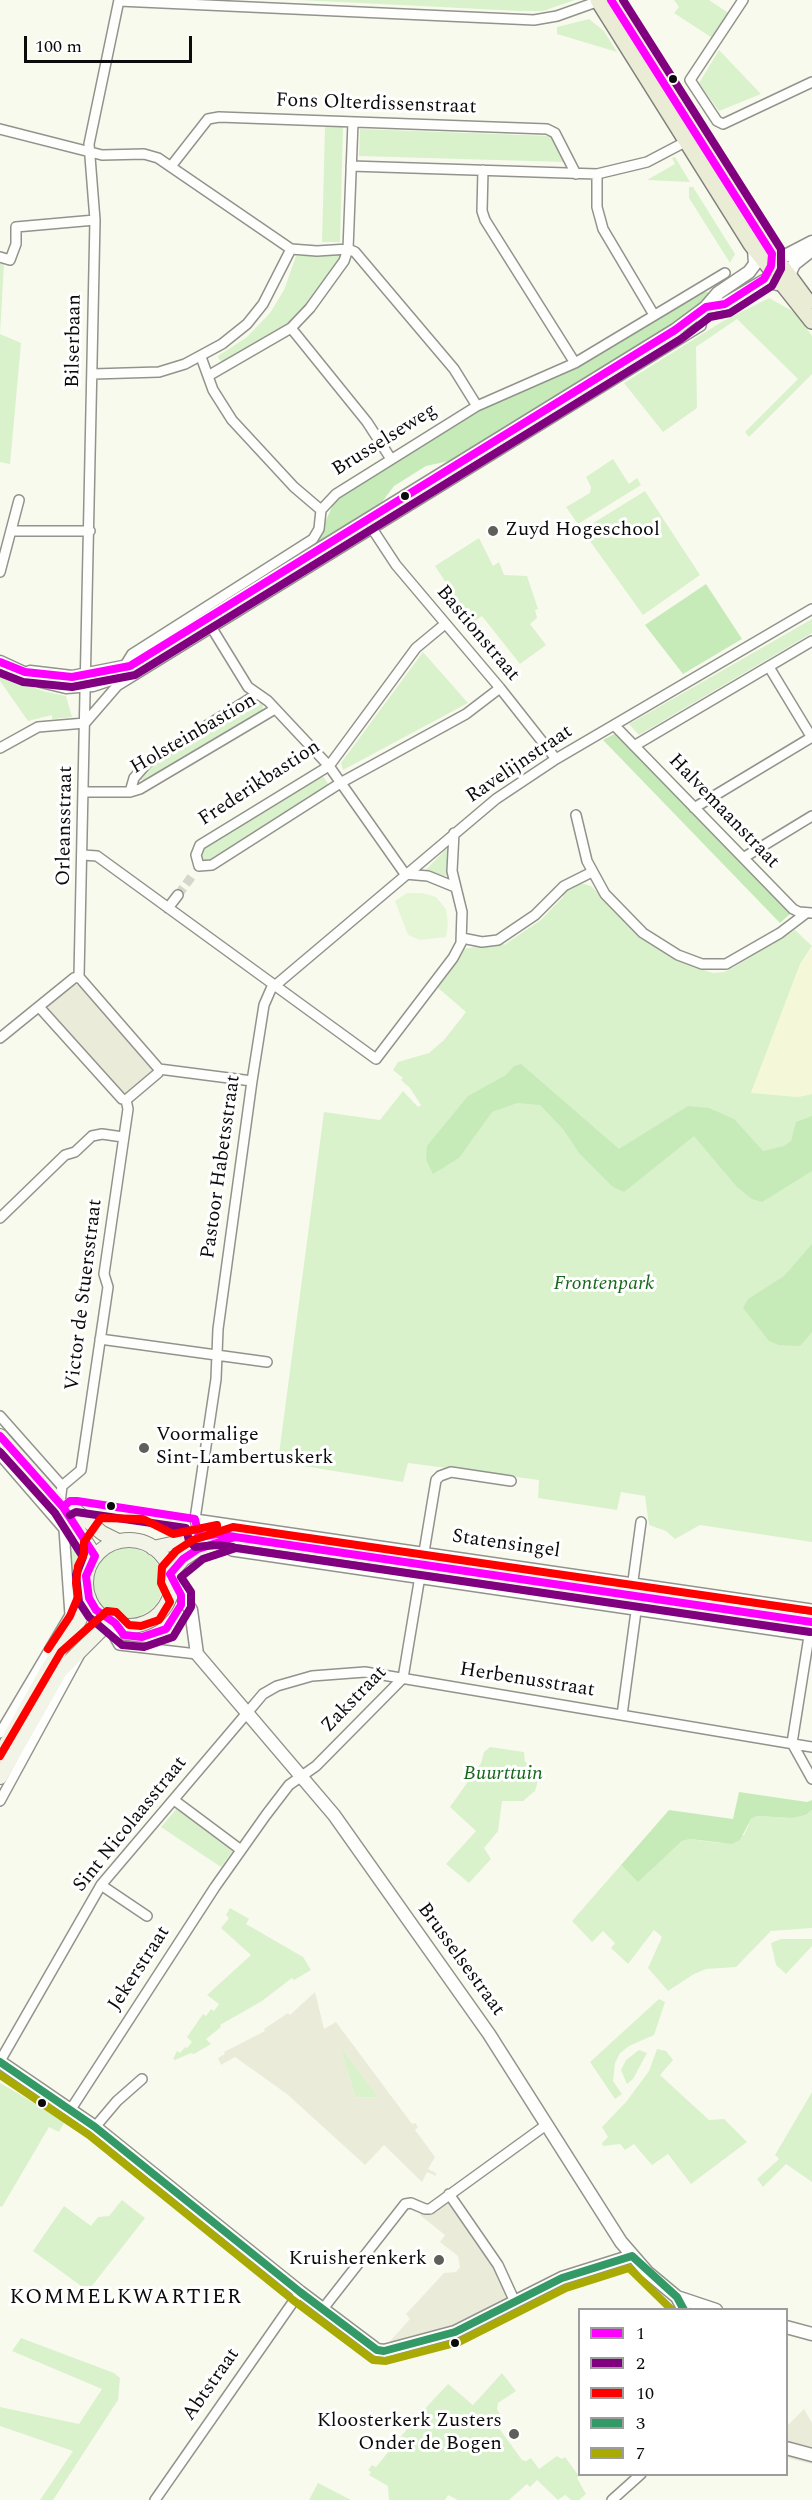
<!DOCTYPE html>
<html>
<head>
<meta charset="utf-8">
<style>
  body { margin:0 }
  #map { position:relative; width:812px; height:2500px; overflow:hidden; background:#f9faee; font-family:Spectral,serif }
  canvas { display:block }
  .legend { position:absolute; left:578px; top:2308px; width:210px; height:168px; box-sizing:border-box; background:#fff; border:2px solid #9d9d9d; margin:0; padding:8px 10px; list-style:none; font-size:18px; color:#0b0b0b }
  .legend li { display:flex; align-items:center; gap:12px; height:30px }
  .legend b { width:30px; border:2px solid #9d9d9d }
  .scale { position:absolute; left:24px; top:36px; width:168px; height:27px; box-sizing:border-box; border:3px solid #0b0b0b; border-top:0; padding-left:8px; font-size:18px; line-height:21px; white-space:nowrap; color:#0b0b0b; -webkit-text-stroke:4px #fff; paint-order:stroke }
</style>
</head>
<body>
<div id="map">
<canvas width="812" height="2500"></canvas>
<ul class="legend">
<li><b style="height:8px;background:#f0f"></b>1</li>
<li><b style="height:8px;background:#800080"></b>2</li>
<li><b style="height:8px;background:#f00"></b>10</li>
<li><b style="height:8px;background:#396"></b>3</li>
<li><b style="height:8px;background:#aaaa04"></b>7</li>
</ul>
<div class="scale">100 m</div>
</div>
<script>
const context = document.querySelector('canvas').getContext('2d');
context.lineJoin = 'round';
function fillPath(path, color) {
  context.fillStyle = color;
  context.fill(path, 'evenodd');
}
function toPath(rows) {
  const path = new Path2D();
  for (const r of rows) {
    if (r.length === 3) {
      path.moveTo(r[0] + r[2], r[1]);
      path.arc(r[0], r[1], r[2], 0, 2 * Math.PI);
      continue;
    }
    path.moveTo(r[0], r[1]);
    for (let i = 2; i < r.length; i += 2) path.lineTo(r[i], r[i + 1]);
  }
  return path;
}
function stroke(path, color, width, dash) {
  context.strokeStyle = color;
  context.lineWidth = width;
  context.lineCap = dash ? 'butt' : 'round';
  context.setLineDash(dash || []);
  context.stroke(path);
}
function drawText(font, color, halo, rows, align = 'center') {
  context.font = font + ' Spectral,serif';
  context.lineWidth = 6;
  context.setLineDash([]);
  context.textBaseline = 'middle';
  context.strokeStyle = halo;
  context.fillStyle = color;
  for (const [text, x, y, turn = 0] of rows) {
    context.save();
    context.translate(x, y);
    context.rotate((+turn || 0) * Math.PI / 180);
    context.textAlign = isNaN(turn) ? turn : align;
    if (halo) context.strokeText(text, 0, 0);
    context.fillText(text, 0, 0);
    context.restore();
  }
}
fillPath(toPath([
  [812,948,812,1094,798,1097,751,1094,800,964]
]), '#f4f8d9');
fillPath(toPath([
  [300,0,575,0,543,11,520,11],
  [619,0,625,0,673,77,670,79],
  [674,0,709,0,733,16,717,41,674,13,679,7],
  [589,19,604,31,617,52,557,34,557,27],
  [719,50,761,94,719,111,699,83],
  [325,127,343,127,340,242,322,242],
  [360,129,551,136,565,162,359,156],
  [713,140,768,229,761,233,706,145],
  [675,157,690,182,647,180,675,164,672,158],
  [689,187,693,187,735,254,730,263,689,198],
  [342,255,311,302,287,325,222,362,219,359,218,356,247,337,270,313,284,290,296,256],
  [0,262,4,263,0,334,21,343,10,464,0,462],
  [769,298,796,313,812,336,812,374,749,437,745,432,798,379,737,319,696,347,697,408,663,432,624,383,723,321],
  [613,459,629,484,637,478,641,485,578,524,566,507,590,493,591,487,586,477],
  [645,491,700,575,643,615,582,530],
  [479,538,493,566,499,562,504,575,527,576,538,609,535,610,537,618,530,624,546,645,520,664,482,616,464,628,436,594,448,586,435,566],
  [812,619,812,633,639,735,629,724],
  [423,652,468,703,343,770,341,763],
  [0,674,43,691,66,696,72,717,52,719,52,715,28,721,0,681],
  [257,700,263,703,263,710,148,780,141,780,140,776,145,770],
  [322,775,329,785,206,865,199,861,204,847],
  [446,849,450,851,449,874,446,876,425,871],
  [580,883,591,886,640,935,691,966,713,973,724,972,734,967,795,930,812,946,800,964,751,1093,798,1097,812,1094,812,1542,700,1525,675,1539,666,1531,649,1525,645,1496,621,1492,617,1510,538,1498,539,1480,408,1463,403,1482,278,1462,324,1112,380,1120,403,1091,418,1107,421,1105,410,1088,401,1080,403,1078,393,1070,398,1062,429,1053,444,1040,466,1012,437,987,463,949,502,942,504,945,541,920,563,897,563,892,568,887],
  [79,1541,84,1556,79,1574,80,1601,76,1613,70,1554],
  [128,1583,35],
  [490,1747,524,1752,525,1762,539,1769,537,1784,535,1791,523,1801,502,1801,498,1831,484,1848,491,1859,469,1883,446,1864,476,1831,450,1807,481,1763,484,1752],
  [178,1807,234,1849,221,1867,161,1827],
  [812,1810,812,1928,771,1931,736,1967,706,1969,694,1974,668,1991,648,1968,662,1937,654,1930,628,1964,611,1948,615,1943,603,1931,592,1942,572,1921,621,1865,638,1881,682,1841,690,1839,720,1843,744,1835,751,1819,757,1816,793,1818,806,1815],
  [230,1908,249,1919,246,1924,303,1957,311,1970,294,1980,292,1978,262,2001,220,2025,221,2027,206,2039,211,2044,194,2054,191,2053,175,2060,173,2059,177,2051,180,2053,185,2047,187,2048,192,2042,187,2037,203,2014,206,2016,211,2009,214,2011,219,2004,207,1995,251,1955,221,1928,229,1918,226,1915],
  [781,1939,812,1939,812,1946,786,1974,776,1965,771,1943],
  [659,1999,665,2002,654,2035,629,2046,620,2053,615,2063,613,2081,622,2094,615,2099,590,2062],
  [340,2046,379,2098,355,2097],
  [657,2049,666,2051,673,2060,660,2075,709,2120,724,2119,747,2142,691,2184,668,2154,652,2165,634,2144,625,2150,620,2144,603,2146,602,2143,608,2137,602,2127,626,2102,649,2071],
  [639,2050,647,2053,633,2079,627,2084,621,2070,626,2060],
  [0,2083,65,2121,59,2132,49,2127,2,2207,0,2206],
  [812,2092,812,2182,786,2164,763,2187,757,2179,779,2159,775,2155],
  [122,2200,145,2218,88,2291,33,2251,64,2206,91,2226,98,2217,109,2216],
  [21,2338,114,2373,120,2378,118,2400,53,2500,40,2500,73,2451,0,2426,0,2407,79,2424,102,2389,12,2351],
  [502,2373,516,2391,498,2403,497,2409,500,2414,495,2417,494,2421,522,2460,526,2461,531,2458,539,2469,557,2456,562,2459,565,2457,579,2476,577,2478,586,2494,579,2500,571,2500,565,2495,558,2500,537,2480,530,2487,527,2484,509,2500,458,2500,448,2495,445,2500,389,2500,388,2486,369,2475,371,2472,368,2470,372,2465,376,2467,412,2423,418,2425,420,2421,418,2416,448,2384,473,2405],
  [318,2483,351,2500,309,2500]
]), '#d9f2cc');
fillPath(toPath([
  [708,292,710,295,684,316,449,461,426,466,394,486,379,506,315,544,333,505,341,495,480,408,698,293],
  [706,584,742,639,683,674,645,625],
  [616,733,791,913,780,923,603,740],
  [521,1064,619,1149,688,1106,709,1108,734,1119,763,1151,784,1146,791,1141,796,1122,812,1116,812,1171,762,1202,752,1199,737,1187,694,1136,624,1192,613,1187,580,1154,563,1129,540,1105,517,1103,492,1112,459,1158,433,1174,426,1160,427,1146,445,1124,468,1096,506,1075,514,1066],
  [812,1244,812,1332,800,1346,779,1345,769,1341,743,1308,748,1299,784,1276],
  [739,1792,807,1802,812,1800,812,1810,806,1815,793,1818,757,1816,751,1819,740,1840,732,1844,690,1839,682,1841,638,1882,621,1865,669,1810,733,1819]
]), '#c6ebb9');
fillPath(toPath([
  [407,893,422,893,436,897,446,909,448,923,446,937,420,940,408,935,395,901]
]), '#e5f6d6');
fillPath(toPath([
  [73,984,79,985,151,1066,152,1073,128,1094,122,1093,48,1010,48,1005],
  [315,1992,324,2029,336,2022,412,2124,415,2123,418,2127,415,2130,435,2157,428,2169,436,2173,436,2176,427,2172,422,2182,384,2145,365,2165,287,2094,242,2062,235,2057,221,2065,218,2058,225,2054,224,2052,265,2031,264,2029,288,2013,290,2015],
  [341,2048,378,2097,378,2098,355,2097],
  [449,2194,486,2247,515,2302,484,2318,382,2350,410,2319,406,2314,444,2273,456,2272,460,2267,458,2256,440,2242,445,2235,420,2215],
  [804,2409,812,2423,812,2464,787,2458,786,2427]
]), '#ebebd9');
stroke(toPath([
  [178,895,192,876]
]), '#d5d6cc', 9, [9, 4.5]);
const minor = toPath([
  [743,0,690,80,717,121,723,124,812,82],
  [119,1,534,20,557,16,599,1],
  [0,129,102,155,144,154,158,158,291,249,317,251,348,249,355,252,454,369,477,406],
  [172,165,208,119,219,117,547,129,555,133,576,174],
  [351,166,597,174,647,162,687,141],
  [483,170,482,211,485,220,575,363],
  [597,174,597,207,603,229,654,315],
  [0,257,10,260,16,244,16,227,95,220],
  [291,328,367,422,391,459],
  [201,357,213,390,232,420,294,487,321,510],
  [93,374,159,372,185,364,222,344,247,324,263,304,291,249],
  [208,376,291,328,310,308,344,261,348,249,353,122],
  [373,530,396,565,500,688,556,759],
  [13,531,90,531],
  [0,572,19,500],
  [213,630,248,687,268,701,329,766,405,874,428,876,455,887],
  [124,667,132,654,313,539,319,529,321,510,336,494,477,406,575,363,725,273],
  [769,667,812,738],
  [85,723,117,686,701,326,703,309],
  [614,725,793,909,799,912,812,913],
  [634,746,812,641],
  [0,748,38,727,85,723],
  [85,792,130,792,140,789,275,709],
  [130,792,134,778,147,763,257,694],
  [694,808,812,737],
  [576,815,587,861,605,894,643,933,678,955,702,964,726,964,780,933,805,914],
  [83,855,97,856,376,1059,453,958,461,943,462,912,452,871,454,833],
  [743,858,812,816],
  [199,866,196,855,200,845,329,766,416,648,445,624],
  [199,866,212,865,342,782,466,714,500,688],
  [168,908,178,895],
  [462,938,482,942,498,940,535,915,564,886,592,872],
  [79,977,95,220,89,144,119,0],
  [79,977,159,1069],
  [40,1008,122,1099,126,1100],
  [0,1038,74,978,79,977],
  [159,1069,252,1081],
  [126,1100,158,1073,159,1069],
  [0,1218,65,1155,75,1152,92,1136,102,1134,123,1137],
  [100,1339,267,1362],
  [0,1416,62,1486,60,1503],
  [0,1455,64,1529,70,1615,0,1733],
  [62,1486,81,1470,108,1287,104,1274,128,1109,126,1100],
  [195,1519,812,1609],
  [199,1537,195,1519,216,1379,218,1329,252,1081,264,1005,271,989,496,799,556,759,812,609],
  [235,1537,232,1551,812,1636],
  [632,1588,641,1522],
  [115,1623,115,1638,119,1645,197,1654],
  [622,1715,637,1604],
  [792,1743,810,1630],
  [792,1743,812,1779],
  [174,1800,241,1850],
  [0,1801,79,1656],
  [101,1885,147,1916],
  [0,2061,101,1885,247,1713,263,1694,277,1686,312,1676,365,1672,812,1747],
  [71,2109,215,1887,266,1815,289,1785,316,1766,403,1678,436,1480,440,1476,451,1472,511,1481],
  [95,2127,117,2101,142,2079],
  [449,2194,498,2265,515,2302],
  [322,2310,405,2204,411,2203,425,2209,430,2209,546,2125],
  [155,2500,300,2292],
  [612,2500,641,2474]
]);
const tertiary = toPath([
  [772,254,778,256,787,255,812,242],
  [792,280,790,273,794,264,812,250],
  [706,307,725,304,764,281,782,285],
  [0,662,41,681,66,687,93,685,117,677,130,666,675,330,706,307,718,293,749,272,755,264,754,248],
  [30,672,72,677,128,666],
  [171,1580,191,1610,197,1654,334,1815,489,2034,621,2242,647,2272,677,2297,684,2310],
  [0,2062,95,2127,300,2292,377,2350,384,2351,455,2332,562,2278,632,2256],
  [677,2297,716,2310],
  [786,2327,812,2334],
  [786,2448,812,2455]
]);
const secondary = toPath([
  [0,1436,63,1507,95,1556],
  [63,1507,76,1511,102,1533,118,1541],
  [129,1583,43],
  [153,1548,217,1534,812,1622],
  [170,1574,183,1559,198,1549,233,1538],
  [0,1755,48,1669,79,1621,89,1598],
  [0,1777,60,1671,110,1621]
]);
const primary = toPath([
  [598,0,751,244,812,321],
  [611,0,764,242,808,302]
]);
stroke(minor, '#92938d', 12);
stroke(tertiary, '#92938d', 15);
stroke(secondary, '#898984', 16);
stroke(primary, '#7f807a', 18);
stroke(minor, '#fefefc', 9);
stroke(tertiary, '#fefefc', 12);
stroke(secondary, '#f3f4e8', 14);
stroke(primary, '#ebecd6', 15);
stroke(toPath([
  [0,662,25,672,72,677,130,666,675,330,706,307,725,304,764,279,771,266,772,254,611,0],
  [0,1436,63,1507,95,1556,86,1576,89,1598,96,1610,115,1623,124,1635,142,1637,166,1629,181,1605,181,1595,170,1574,183,1559,198,1549,235,1537,812,1622],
  [63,1507,70,1501,77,1501,195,1519,199,1537,217,1534,235,1537]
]), '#f0f', 8);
stroke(toPath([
  [0,673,23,682,72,687,135,675,681,339,710,317,730,313,772,286,781,269,781,249,623,0],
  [0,1452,55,1513,83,1557,76,1575,79,1602,89,1617,122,1645,144,1647,173,1637,191,1607,191,1592,181,1577,203,1559,236,1548,810,1632],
  [70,1515,76,1512,186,1528,189,1541,195,1547,217,1545,233,1547]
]), '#800080', 8);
stroke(toPath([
  [48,1649,70,1616,78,1597,76,1583,78,1566,84,1554,84,1542,101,1518,143,1519,173,1534,217,1525],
  [0,1756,61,1652,107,1611,116,1612,129,1625,141,1626,159,1620,170,1602,161,1583,162,1567,176,1551,193,1540,233,1527,812,1611]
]), '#f00', 8);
stroke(toPath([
  [0,2062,95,2127,300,2292,377,2350,384,2351,455,2332,562,2278,632,2256,677,2297,684,2310]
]), '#396', 8);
stroke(toPath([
  [0,2075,89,2135,293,2300,373,2360,386,2361,459,2342,566,2288,629,2268,672,2310]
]), '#aaaa04', 8);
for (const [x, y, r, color] of [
  [673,79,5,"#0b0b0b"],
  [405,496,5,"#0b0b0b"],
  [493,531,6,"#5e5f5a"],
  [144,1448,6,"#5e5f5a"],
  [111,1506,5,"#0b0b0b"],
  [42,2103,5,"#0b0b0b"],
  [439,2260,6,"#5e5f5a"],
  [455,2343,5,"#0b0b0b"],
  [514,2434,6,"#5e5f5a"]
]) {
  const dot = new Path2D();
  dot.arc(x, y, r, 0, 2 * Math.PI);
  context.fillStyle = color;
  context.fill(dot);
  stroke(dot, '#fff', 2);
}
drawText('20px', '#0b0b0b', '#fff', [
  ["Fons Olterdissenstraat",376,105,2],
  ["Bilserbaan",75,341,-89],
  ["Brusselseweg",385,441,-32],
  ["Bastionstraat",477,634,50],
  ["Holsteinbastion",194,735,-30],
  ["Ravelijnstraat",520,765,-34],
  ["Frederikbastion",260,784,-33],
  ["Halvemaanstraat",723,812,46],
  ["Orleansstraat",66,826,-89],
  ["Pastoor Habetsstraat",222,1167,-82],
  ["Victor de Stuersstraat",85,1295,-83],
  ["Statensingel",506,1545,8],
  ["Herbenusstraat",527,1681,9],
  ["Zakstraat",355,1700,-46],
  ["Sint Nicolaasstraat",131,1825,-51],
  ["Brusselsestraat",460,1960,54],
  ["Jekerstraat",140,1969,-57],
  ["Abtstraat",212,2385,-55]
]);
drawText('20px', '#0b0b0b', '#fff', [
  ["Zuyd Hogeschool",505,531],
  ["Voormalige",156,1436],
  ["Sint-Lambertuskerk",156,1459],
  ["Kruisherenkerk",427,2260,"right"],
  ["Kloosterkerk Zusters",502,2422,"right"],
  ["Onder de Bogen",502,2445,"right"]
], 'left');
drawText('italic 20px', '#17671b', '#fff', [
  ["Frontenpark",604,1285],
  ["Buurttuin",503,1775]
]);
context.letterSpacing = '1.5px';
drawText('21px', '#0b0b0b', '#fff', [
  ["KOMMELKWARTIER",126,2299]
]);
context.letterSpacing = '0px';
</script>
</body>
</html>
